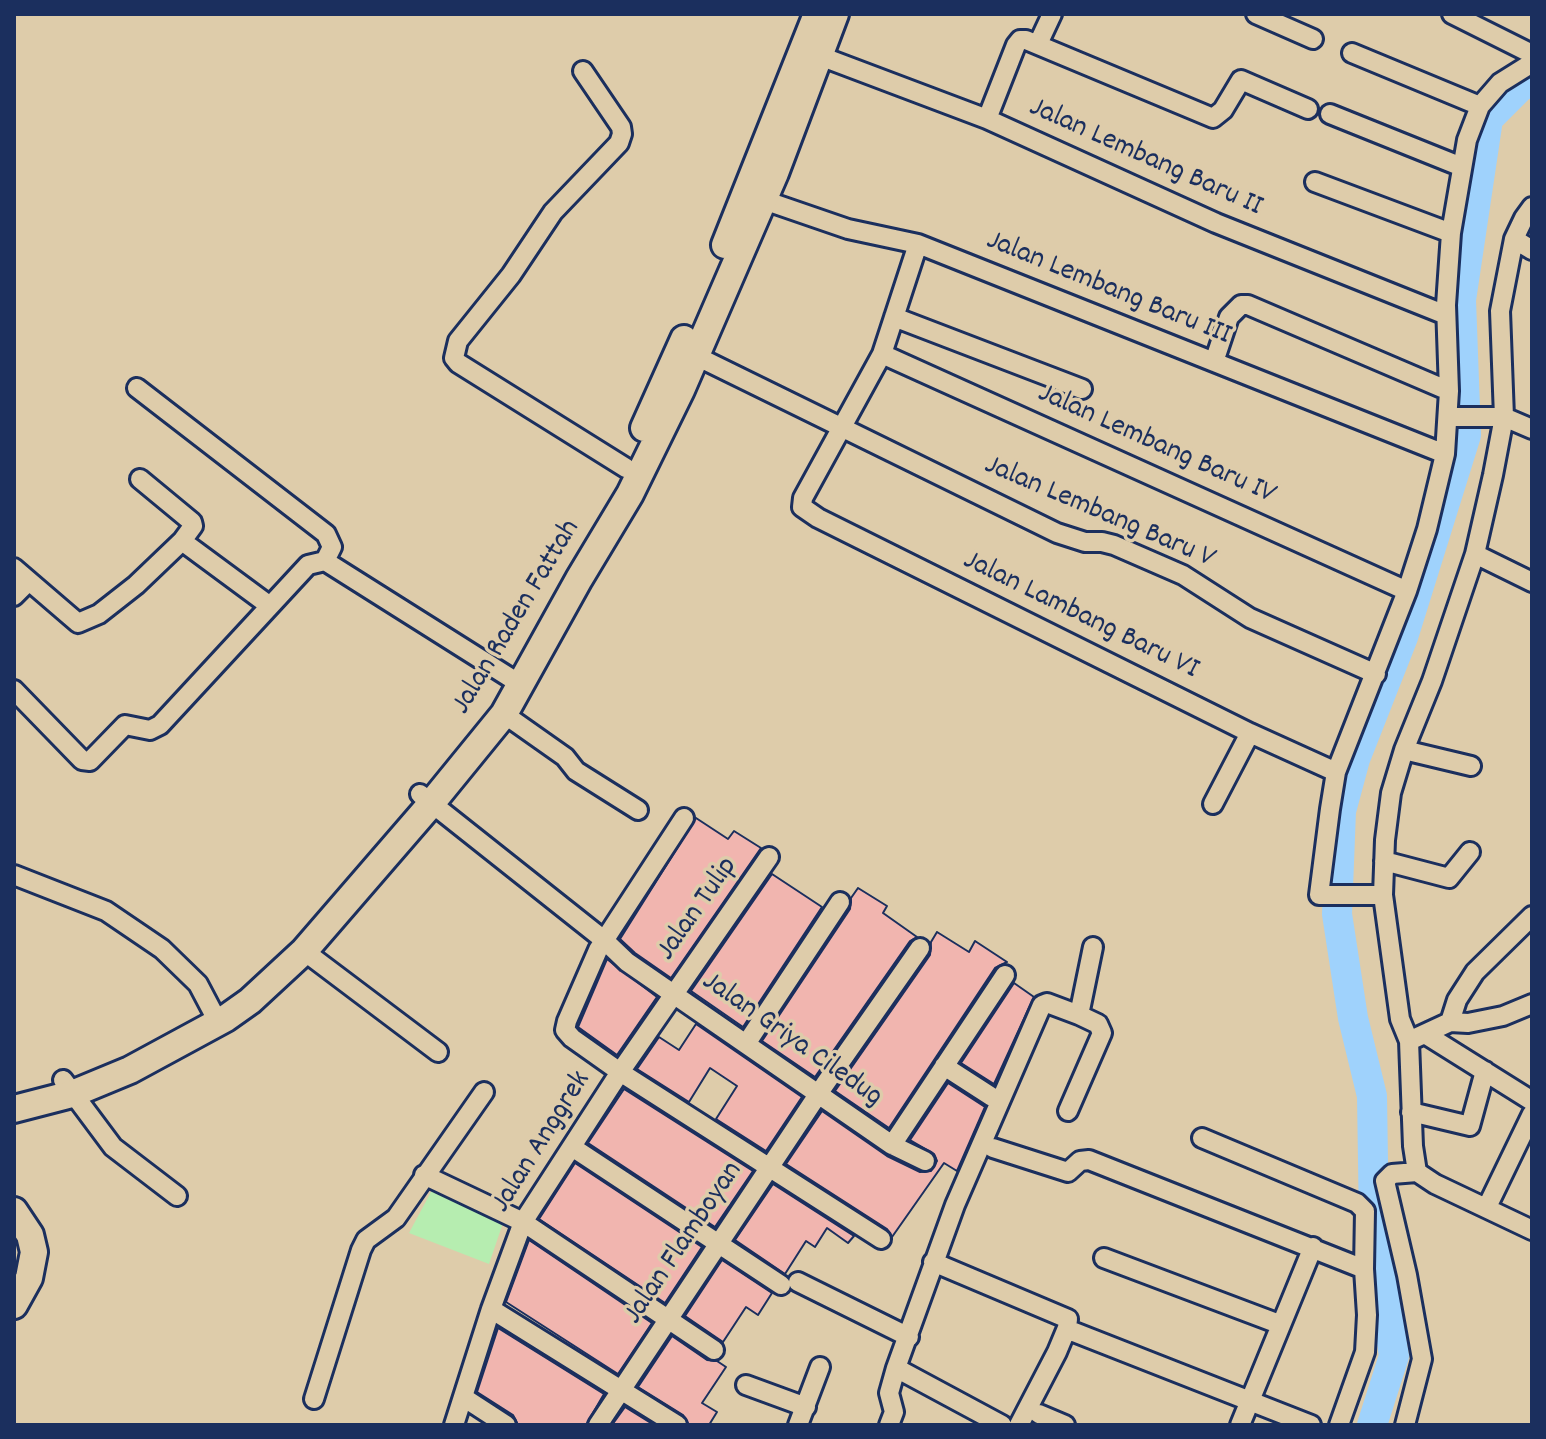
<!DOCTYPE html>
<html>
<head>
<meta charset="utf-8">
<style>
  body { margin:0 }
  #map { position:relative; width:1546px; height:1439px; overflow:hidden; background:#deccaa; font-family:Dekko,sans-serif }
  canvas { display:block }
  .frame { position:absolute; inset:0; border:16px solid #1b2f5e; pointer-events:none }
</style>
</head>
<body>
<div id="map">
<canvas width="1546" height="1439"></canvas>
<div class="frame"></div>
</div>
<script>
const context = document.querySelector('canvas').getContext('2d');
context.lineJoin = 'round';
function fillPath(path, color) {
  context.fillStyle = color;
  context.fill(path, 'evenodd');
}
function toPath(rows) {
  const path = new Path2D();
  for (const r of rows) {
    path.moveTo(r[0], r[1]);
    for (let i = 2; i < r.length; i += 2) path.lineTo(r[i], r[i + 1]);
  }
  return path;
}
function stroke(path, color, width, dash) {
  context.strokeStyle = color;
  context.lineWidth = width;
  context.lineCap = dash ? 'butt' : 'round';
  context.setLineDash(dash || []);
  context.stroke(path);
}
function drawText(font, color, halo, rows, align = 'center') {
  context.font = font + ' Dekko,sans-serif';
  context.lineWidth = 7;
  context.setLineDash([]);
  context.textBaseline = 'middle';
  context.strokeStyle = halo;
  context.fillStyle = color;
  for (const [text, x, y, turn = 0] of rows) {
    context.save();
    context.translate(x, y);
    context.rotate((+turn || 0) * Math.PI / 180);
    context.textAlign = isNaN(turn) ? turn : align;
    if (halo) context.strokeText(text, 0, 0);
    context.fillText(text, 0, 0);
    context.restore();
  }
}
fillPath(toPath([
  [432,1190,504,1220,489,1264,409,1233]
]), '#b6edb0');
stroke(toPath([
  [1372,1425,1394,1356,1374,1226,1372,1096,1353,1018,1337,914,1341,811,1355,759,1403,637,1466,435,1461,300,1488,119,1519,88,1532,79]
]), '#9fd2fc', 30);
const building = toPath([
  [696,818,728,839,734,831,761,848,671,978,635,953,620,939,696,818],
  [772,874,822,907,743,1027,691,991,772,874],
  [858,888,887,906,883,913,917,937,910,941,815,1077,762,1041,850,909,851,898,858,888],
  [937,932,969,952,975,941,1007,962,995,968,889,1128,835,1091,930,955,931,942,937,932],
  [607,959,657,997,617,1055,578,1027,607,959],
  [1014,983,1034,997,994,1084,961,1063,1014,983],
  [696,1024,802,1097,766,1151,716,1119,737,1086,710,1068,689,1102,637,1069,659,1037,679,1050,696,1024],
  [948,1083,985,1107,957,1171,944,1163,892,1237,887,1229,786,1164,822,1111,887,1156,920,1172,931,1171,937,1161,934,1154,910,1140,948,1083],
  [624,1089,753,1171,715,1227,588,1143,624,1089],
  [575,1163,702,1247,665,1303,539,1219,575,1163],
  [773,1184,854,1236,848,1243,827,1228,815,1247,806,1241,785,1274,735,1240,773,1184],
  [529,1240,652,1323,618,1374,506,1302,529,1240],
  [722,1260,772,1293,758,1315,746,1307,723,1342,685,1316,722,1260],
  [498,1328,604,1394,586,1425,518,1425,513,1415,477,1392,498,1328],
  [672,1336,707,1360,717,1361,726,1367,702,1403,717,1412,709,1425,689,1425,683,1415,638,1387,672,1336],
  [625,1407,654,1425,612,1425,625,1407]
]);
fillPath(building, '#f1b5af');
stroke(building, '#1b2f5e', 2);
const street = toPath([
  [1256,14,1313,39],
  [1452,14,1532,54],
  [1038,44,1052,14],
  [1352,53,1480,106],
  [820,56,987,119,1216,223,1446,315],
  [583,71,621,127,622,134,619,143,553,212,511,275,458,341,454,358,458,363,626,468],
  [1330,114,1462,167],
  [987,119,1016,45,1020,40,1026,40,1213,118,1223,110,1241,80,1308,109],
  [1315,182,1451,233],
  [752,196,848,229,918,244,1445,454],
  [1532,207,1524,218,1514,239,1500,311,1504,417,1493,475,1475,554,1432,681,1404,750,1391,793,1385,840,1383,895,1400,1019,1409,1041,1413,1146,1417,1172,1435,1184,1532,1230],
  [1514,239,1532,250],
  [918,244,882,354,803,498,802,507,818,518,1250,733,1336,772],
  [894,317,1082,389],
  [882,354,1407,591],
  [696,356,1057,533,1085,542,1102,542,1114,545,1183,575,1250,618,1376,674],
  [1214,362,1229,317,1241,305,1248,305,1449,391],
  [137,388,326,534,332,547,325,561],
  [1449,417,1504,417,1532,429],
  [182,541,270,606],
  [1475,554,1532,582],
  [14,568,78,623,99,614,136,585,182,541,193,526,192,522,140,479],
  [14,596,29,581],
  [14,690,82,760,90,761,125,725,150,730,160,725,308,565,325,561,520,684],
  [504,714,565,757,576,771,638,810],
  [1404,750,1471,766],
  [420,794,604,940,627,962,892,1145,925,1161],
  [1213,804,1250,733],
  [684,818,598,950,567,1021,565,1030,572,1038,620,1072,881,1239],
  [1384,861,1449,878,1470,852],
  [14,875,106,911,162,949,198,984,218,1022],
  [1383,895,1319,895,1330,809,1336,772,1407,591,1427,529,1445,454,1449,391,1446,305,1451,233,1467,140,1480,106,1500,83,1532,63],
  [304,951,438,1052],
  [1450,1022,1457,1000,1475,972,1532,916],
  [1425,1034,1532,1101],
  [1409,1041,1450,1022,1468,1023,1503,1016,1532,1004],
  [746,1044,840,902],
  [944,1066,992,1097],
  [63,1080,113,1147,177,1196],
  [1068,1111,1102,1033,1098,1024,1079,1015],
  [1411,1112,1470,1126,1485,1071],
  [1202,1138,1357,1203,1365,1211,1364,1269,1367,1315,1365,1352,1339,1425],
  [892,1145,1005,975],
  [572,1147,781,1285],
  [993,1148,1068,1172,1080,1161,1089,1160,1364,1269],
  [424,1175,523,1222,714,1350],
  [1487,1207,1532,1114],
  [1104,1258,1279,1324],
  [933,1262,1068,1319,1067,1328,1057,1352,1019,1425],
  [798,1282,909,1337],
  [491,1309,677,1425],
  [1074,1332,1311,1425],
  [896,1368,955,1205,1042,1005,1047,1003,1079,1015,1093,947],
  [746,1385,806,1407],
  [463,1397,506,1425],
  [314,1399,361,1250,366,1240,396,1218,484,1092],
  [1039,1414,1065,1425],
  [454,1425,491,1309,523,1222,620,1072,769,857],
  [598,1425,825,1084,920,948],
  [798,1425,820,1367],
  [889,1425,894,1412,889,1393,896,1368,1002,1425],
  [1240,1425,1313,1247],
  [1405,1425,1422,1359,1407,1275,1385,1181,1392,1174,1417,1172]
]);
const secondary = toPath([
  [725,245,817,14],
  [644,428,684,339],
  [14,1109,72,1094,130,1070,226,1018,250,1001,304,951,425,811,504,714,579,579,630,494,681,390,775,173,835,14],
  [14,1211,30,1235,34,1252,29,1278,14,1305]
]);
stroke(street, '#1b2f5e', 24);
stroke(secondary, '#1b2f5e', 32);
stroke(street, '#deccaa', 18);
stroke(secondary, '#deccaa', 26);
drawText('30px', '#1b2f5e', '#deccaa', [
  ["Jalan Lembang Baru II",1145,159,24],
  ["Jalan Lembang Baru III",1108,290,22],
  ["Jalan Lembang Baru IV",1156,446,24],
  ["Jalan Lembang Baru V",1099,514,23],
  ["Jalan Lambang Baru VI",1080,617,26],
  ["Jalan Raden Fattah",518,618,-59],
  ["Jalan Tulip",699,910,-55],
  ["Jalan Griya Ciledug",791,1041,35],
  ["Jalan Anggrek",543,1143,-58],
  ["Jalan Flamboyan",685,1244,-56]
]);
</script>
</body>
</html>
